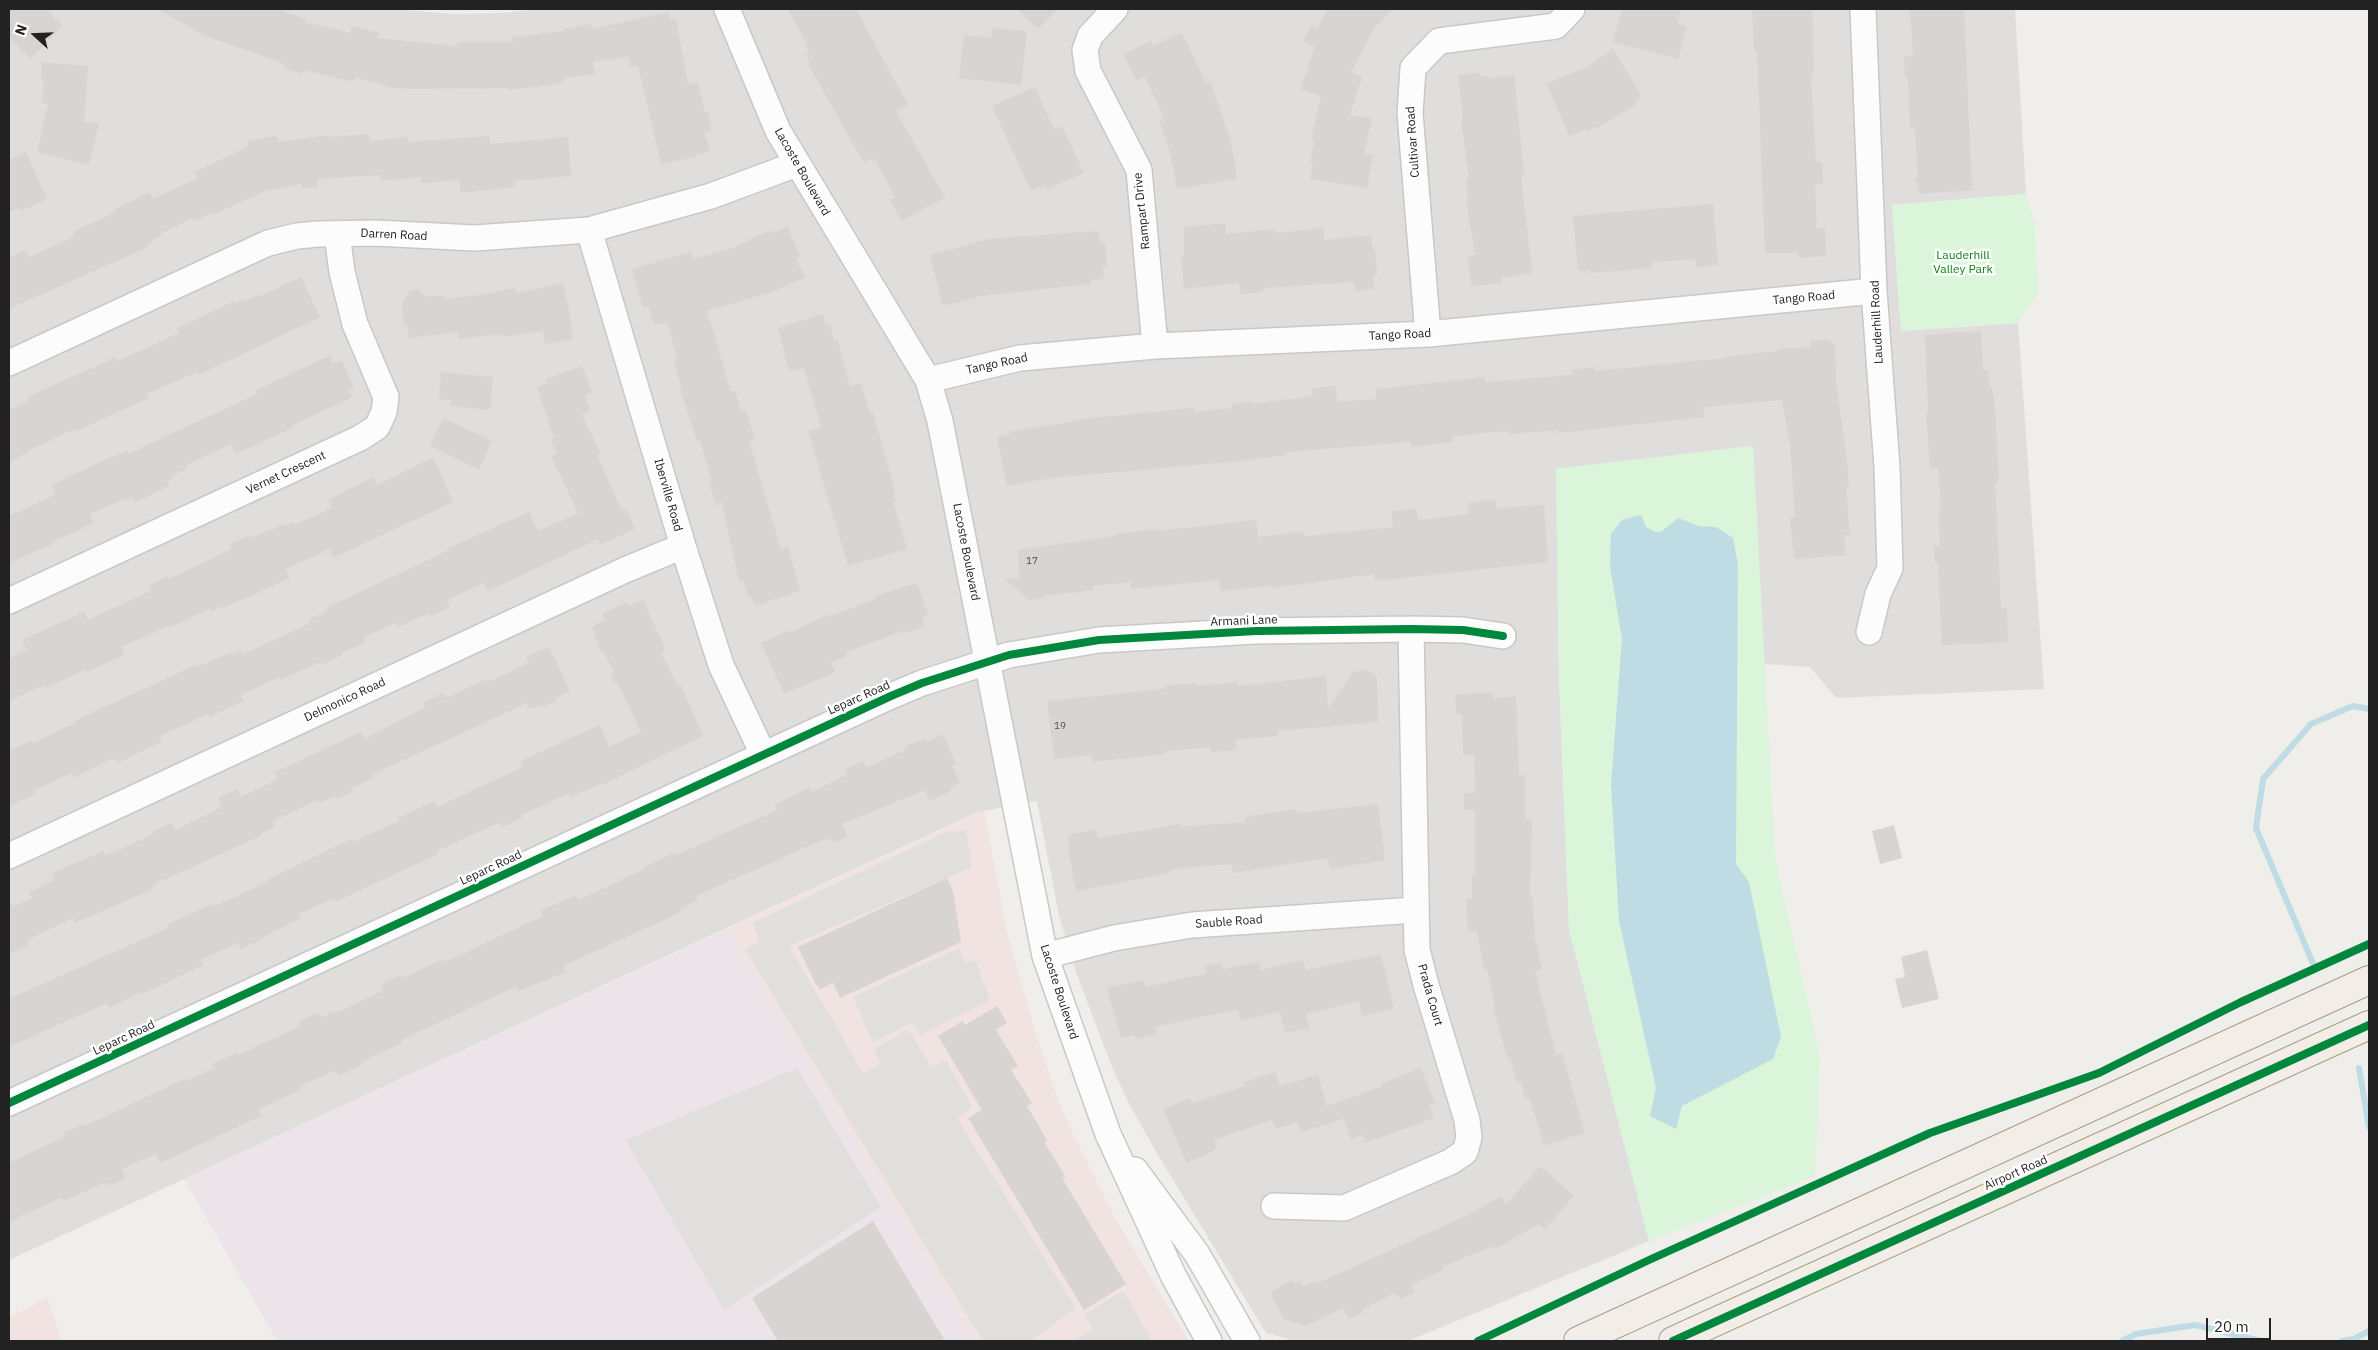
<!DOCTYPE html>
<html>
<head>
<meta charset="utf-8">
<style>
  body { margin:0 }
  #map { position:relative; width:2378px; height:1350px; overflow:hidden; background:#f0eeeb; font-family:"IBM Plex Sans",sans-serif }
  canvas { display:block }
  .frame { position:absolute; inset:0; border:10px solid #222; pointer-events:none }
  .north { position:absolute; left:10px; top:10px; width:50px; height:50px; -webkit-text-stroke:4px #fff; paint-order:stroke; rotate:290deg; font-size:14px; font-weight:700; line-height:20px; text-align:center; color:#222 }
  .north::after { content:''; display:block; margin:auto; width:18px; height:22px; background:#222; clip-path:polygon(50% 0,100% 100%,50% 72%,0 100%) }
  .scale { position:absolute; left:2206px; top:1318px; width:65px; height:22px; box-sizing:border-box; border:2px solid #222; border-top:0; padding-left:6px; font-size:15px; line-height:18px; white-space:nowrap; color:#222; -webkit-text-stroke:4px #fff; paint-order:stroke }
</style>
</head>
<body>
<div id="map">
<canvas width="2378" height="1350"></canvas>
<div class="frame"></div>
<div class="north">N</div>
<div class="scale">20 m</div>
</div>
<script>
const context = document.querySelector('canvas').getContext('2d');
context.lineJoin = 'round';
function fillPath(path, color) {
  context.fillStyle = color;
  context.fill(path, 'evenodd');
}
function toPath(rows) {
  const path = new Path2D();
  for (const r of rows) {
    path.moveTo(r[0], r[1]);
    for (let i = 2; i < r.length; i += 2) path.lineTo(r[i], r[i + 1]);
  }
  return path;
}
function stroke(path, color, width, dash) {
  context.strokeStyle = color;
  context.lineWidth = width;
  context.lineCap = dash ? 'butt' : 'round';
  context.setLineDash(dash || []);
  context.stroke(path);
}
function drawText(font, color, halo, rows, align = 'center') {
  context.font = font + ' "IBM Plex Sans",sans-serif';
  context.lineWidth = 5;
  context.setLineDash([]);
  context.textBaseline = 'middle';
  context.strokeStyle = halo;
  context.fillStyle = color;
  for (const [text, x, y, turn = 0] of rows) {
    context.save();
    context.translate(x, y);
    context.rotate((+turn || 0) * Math.PI / 180);
    context.textAlign = isNaN(turn) ? turn : align;
    if (halo) context.strokeText(text, 0, 0);
    context.fillText(text, 0, 0);
    context.restore();
  }
}
fillPath(toPath([
  [9,9,395,9,453,14,500,13,540,9,2015,9,2026,194,1892,205,1901,331,2018,323,2044,689,1836,698,1810,667,1764,664,1753,446,1556,469,1559,679,1569,929,1649,1241,1408,1341,1296,1341,1266,1333,1158,1155,1129,1104,1112,1067,1077,975,1059,916,1037,801,978,812,9,1260]
]), '#dfdedc');
fillPath(toPath([
  [984,810,1007,931,1034,1028,1055,1091,1071,1130,1115,1218,1189,1341,976,1341,727,929],
  [47,1297,62,1341,9,1341,9,1318]
]), '#f1e3e1');
fillPath(toPath([
  [727,929,976,1341,277,1341,184,1179]
]), '#ede4e9');
fillPath(toPath([
  [2026,194,2035,226,2038,293,2018,323,1901,331,1892,205],
  [1753,446,1775,858,1820,1057,1815,1176,1649,1241,1569,929,1559,679,1556,469]
]), '#daf5da');
fillPath(toPath([
  [966,830,972,867,789,946,863,1073,879,1065,880,1062,874,1049,908,1029,932,1067,946,1060,972,1107,957,1119,1076,1308,1030,1341,983,1341,745,949,760,941,752,923,944,833],
  [959,948,965,963,975,960,990,1000,920,1035,914,1022,873,1042,853,997],
  [797,1068,881,1207,724,1310,626,1140],
  [1123,1291,1151,1339,1146,1341,1072,1341,1093,1329,1085,1314]
]), '#e0dfde');
fillPath(toPath([
  [1641,515,1646,527,1655,532,1661,532,1678,518,1699,526,1716,527,1733,538,1738,565,1736,864,1749,882,1781,1037,1773,1059,1682,1106,1676,1129,1650,1116,1656,1088,1619,921,1611,784,1622,639,1610,566,1611,534,1622,520]
]), '#bfdbe3');
stroke(toPath([
  [2314,966,2256,828,2263,779,2311,724,2353,706,2369,709],
  [2359,1068,2369,1127],
  [2122,1341,2136,1334,2195,1325,2261,1341],
  [2342,1341,2354,1339,2369,1331]
]), '#bfdbe3', 6);
fillPath(toPath([
  [9,9,46,9,63,26,30,59,9,38],
  [157,9,277,9,306,19,305,22,350,33,352,26,379,33,377,38,457,46,457,42,513,42,512,37,564,31,564,29,591,24,592,29,669,12,671,20,676,19,688,84,698,82,705,112,708,111,712,131,705,132,710,151,696,155,696,157,661,164,638,66,630,67,628,57,593,62,595,74,563,78,564,82,551,85,507,90,507,88,412,89,393,88,355,77,354,82,304,70,303,74,284,68,285,64,206,36],
  [788,9,856,9,908,105,896,111,945,198,901,221,890,200,895,197,874,158,864,163,808,64,810,63,806,55,809,53,804,38],
  [1018,9,1058,9,1038,29],
  [1328,9,1392,9,1373,30,1351,72,1362,77,1350,115,1372,118,1364,154,1373,155,1367,188,1310,179,1313,163,1310,162,1314,141,1311,140,1321,96,1300,89,1315,47,1303,40,1311,26,1317,29],
  [1622,9,1681,9,1678,24,1687,26,1678,59,1613,42],
  [1752,9,1812,9,1814,73,1812,73,1811,82,1816,162,1822,162,1823,184,1815,184,1817,228,1825,228,1826,256,1798,258,1798,253,1765,253,1757,51,1754,51],
  [1910,9,1964,9,1972,190,1920,194,1915,178,1918,178,1915,127,1910,128,1908,78,1905,78,1904,56,1913,56],
  [993,28,1027,31,1021,85,959,78,964,35,991,38],
  [1182,33,1206,83,1210,81,1231,141,1237,179,1177,189,1170,153,1159,120,1164,118,1145,77,1136,81,1124,54,1151,41,1153,45],
  [1613,49,1642,96,1635,101,1637,104,1603,125,1587,132,1586,129,1569,136,1547,83,1587,67],
  [42,62,88,66,84,121,99,124,89,165,37,152,48,104,42,103,44,80,41,80],
  [1480,73,1481,76,1488,76,1488,78,1514,75,1524,175,1521,175,1532,273,1502,278,1502,283,1471,286,1468,256,1475,255,1466,199,1468,199,1466,178,1469,178,1461,120,1463,120,1458,75],
  [1035,87,1054,129,1062,126,1084,173,1047,189,1045,185,1031,191,992,106],
  [369,134,370,141,407,137,408,142,489,136,490,144,568,137,571,176,514,181,515,187,461,193,459,180,422,183,421,177,380,181,380,175,317,179,318,187,302,189,301,184,265,191,215,214,214,212,194,221,193,218,160,234,161,236,152,240,153,242,147,245,148,247,9,309,9,257,26,250,29,257,75,236,73,232,115,212,114,210,150,192,153,199,198,178,195,172,248,147,247,141,277,136,278,142,328,135,328,137],
  [26,152,47,199,21,211,19,208,9,212,9,160],
  [1713,204,1718,265,1696,267,1695,259,1652,262,1652,268,1590,273,1590,270,1578,271,1573,216],
  [1225,223,1226,234,1275,229,1276,233,1323,228,1324,240,1371,235,1373,249,1375,248,1377,275,1373,276,1374,289,1355,291,1354,282,1263,288,1263,292,1240,294,1239,283,1184,289,1181,257,1184,256,1184,227],
  [788,227,800,257,796,258,805,277,775,291,707,311,731,392,735,390,741,412,746,410,755,439,749,441,781,549,788,547,800,591,755,606,751,596,748,597,743,580,739,581,722,503,716,505,709,481,712,480,700,441,697,441,680,389,682,389,674,360,677,358,667,323,654,324,648,306,643,307,632,269,691,252,693,259,732,248,771,230,773,233],
  [1098,231,1100,244,1105,243,1107,267,1102,267,1104,279,1091,280,1090,284,982,296,943,306,930,255,988,239],
  [301,277,320,317,199,375,197,372,147,394,149,398,76,431,75,429,29,450,30,452,9,462,9,410,29,401,27,397,116,357,118,361,179,333,177,328,234,301,235,303,242,300,243,302,259,295,260,296],
  [563,283,572,324,570,325,573,339,545,344,543,331,502,337,501,334,458,339,458,332,409,338,407,325,404,326,402,304,410,290,419,289,426,297,445,295,446,299,495,293,494,292,515,288,516,293],
  [823,314,825,325,830,324,834,342,838,341,850,386,861,383,870,413,873,412,895,492,893,493,896,501,893,502,907,549,848,566,808,431,821,427,805,371,803,368,789,371,778,328],
  [1981,331,1983,370,1988,370,1989,387,1992,387,1995,408,1999,482,1995,482,2001,608,2007,608,2008,642,1942,645,1938,563,1935,563,1934,546,1940,546,1939,506,1941,506,1938,468,1930,469,1926,412,1928,412,1925,335],
  [1828,340,1835,346,1836,380,1848,470,1849,487,1846,487,1850,535,1844,535,1846,555,1794,559,1790,518,1795,517,1790,445,1782,400,1703,407,1704,417,1558,433,1558,430,1509,434,1509,431,1452,436,1453,442,1411,447,1410,442,1287,452,1287,455,1241,461,1051,478,1007,486,997,437,1009,434,1010,431,1072,422,1072,420,1194,408,1194,412,1232,408,1232,404,1253,401,1253,404,1313,396,1312,388,1336,386,1337,402,1375,399,1377,389,1484,377,1485,382,1573,375,1572,370,1594,367,1594,371,1725,358,1724,357,1778,351,1778,349,1810,347,1810,341],
  [331,355,331,363,342,361,354,388,349,390,352,397,291,426,292,428,236,454,231,444,187,465,188,468,172,476,173,478,167,481,169,486,135,503,132,498,126,502,124,499,90,514,94,523,52,542,53,544,9,563,9,516,55,495,51,485,127,450,129,454,175,432,257,394,256,390],
  [582,366,592,392,585,395,591,411,582,415,601,453,597,455,622,511,627,509,635,529,600,545,598,539,488,591,484,583,447,600,450,607,430,616,429,613,398,627,396,623,364,637,366,642,341,653,342,655,322,665,320,662,280,680,279,677,241,695,244,701,209,717,208,714,160,736,162,742,117,763,114,758,73,778,71,773,33,791,35,794,9,806,9,751,31,741,33,743,77,722,76,720,196,665,197,667,231,652,232,655,241,651,242,655,310,623,308,620,327,611,326,608,449,550,448,548,529,512,538,531,578,513,551,456,557,453,550,440,554,438,537,387,548,383,546,379],
  [441,372,493,377,490,410,449,406,452,400,439,399],
  [443,418,492,441,479,470,430,446],
  [433,457,453,502,333,558,329,549,286,569,290,578,223,608,222,606,211,611,210,608,169,628,168,626,121,647,124,655,87,672,86,669,46,688,44,685,9,701,9,658,27,650,22,640,84,612,88,620,152,590,150,585,168,576,169,579,232,549,230,544,250,535,251,538,284,524,285,526,293,522,294,525,332,508,328,500,353,487,374,477,377,485],
  [1495,499,1497,508,1544,505,1548,562,1375,581,1374,574,1272,588,1271,586,1220,591,1219,580,1131,589,1131,582,1093,586,1094,590,1044,596,1044,598,1029,600,1004,578,1019,578,1018,550,1115,536,1115,534,1157,529,1158,531,1256,520,1258,537,1304,531,1305,536,1393,527,1391,511,1416,509,1418,520,1469,514,1468,503],
  [917,583,928,615,922,617,925,626,903,634,902,631,845,653,847,656,831,663,835,672,784,694,761,643,790,630,791,632,827,615,828,617,876,599,875,596],
  [643,600,666,650,661,652,678,687,681,685,703,736,602,785,602,783,571,797,570,793,521,815,522,818,502,827,500,822,437,851,438,854,337,901,334,898,299,914,301,918,263,937,263,939,241,949,238,943,200,960,203,965,143,994,142,992,109,1008,107,1003,9,1047,9,999,168,928,167,925,211,904,213,907,267,882,266,880,351,839,353,842,399,821,398,818,434,801,437,807,523,767,520,761,600,725,609,747,641,732,618,684,614,682,611,676,613,671,604,652,600,650,592,627,605,620,602,614,627,602,629,606],
  [549,647,570,691,555,698,556,701,540,708,539,705,530,709,527,703,406,759,373,774,374,777,351,789,353,792,337,799,335,796,320,803,318,800,273,821,275,827,259,834,260,836,153,885,154,888,117,905,75,923,73,918,27,940,29,945,9,954,9,900,12,907,32,898,29,892,55,880,52,873,103,851,105,856,153,834,152,832,171,823,175,830,222,807,218,798,237,789,241,797,278,779,275,772,361,732,364,739,426,707,423,702,444,693,446,698,486,679,488,682,529,663,526,657],
  [1367,669,1377,677,1378,722,1278,731,1278,736,1235,740,1236,750,1211,752,1211,747,1165,751,1165,754,1092,762,1092,755,1054,759,1047,701,1164,689,1164,686,1197,683,1198,686,1238,682,1238,686,1326,676,1328,708,1353,672],
  [1493,693,1494,698,1516,697,1519,775,1525,775,1525,819,1532,819,1530,895,1532,895,1535,938,1542,969,1535,971,1556,1055,1562,1053,1585,1133,1544,1145,1529,1097,1525,1098,1521,1082,1517,1083,1510,1057,1507,1058,1493,1006,1495,1005,1487,969,1484,969,1477,931,1468,931,1466,899,1472,898,1472,874,1475,874,1475,810,1464,810,1464,793,1475,793,1474,755,1463,755,1462,714,1456,714,1455,694],
  [943,734,956,764,952,765,960,783,949,788,951,791,930,801,925,790,842,824,847,836,837,842,826,839,818,842,696,896,698,900,680,909,681,912,563,966,566,972,518,991,515,987,401,1040,402,1043,361,1062,362,1065,338,1076,336,1070,300,1086,301,1089,258,1110,261,1116,160,1163,156,1154,121,1169,126,1178,108,1186,106,1182,64,1201,62,1197,9,1222,9,1163,64,1137,63,1133,84,1124,85,1126,184,1079,185,1081,214,1068,212,1064,237,1052,238,1055,282,1035,300,1026,298,1022,318,1012,321,1017,333,1012,338,1012,384,990,382,986,384,983,401,975,403,978,444,959,445,962,543,916,540,911,576,895,578,900,641,871,646,866,675,852,676,855,777,810,775,805,810,787,812,792,848,774,846,769,863,761,866,768,906,749,905,747,925,738,926,742],
  [1378,804,1385,860,1330,869,1328,858,1233,873,1232,864,1191,867,1170,870,1170,873,1076,891,1068,849,1070,848,1068,835,1096,829,1098,838,1180,824,1180,827,1245,822,1245,817,1296,809,1296,813],
  [1894,825,1902,858,1880,864,1872,831],
  [947,878,953,891,961,942,840,998,833,983,820,989,815,983,798,947],
  [1927,950,1939,999,1902,1008,1895,979,1905,977,1901,957],
  [1381,954,1394,1009,1362,1016,1359,1001,1306,1014,1309,1028,1285,1033,1280,1012,1240,1020,1238,1009,1155,1027,1157,1034,1135,1039,1134,1035,1121,1038,1107,988,1144,980,1146,987,1207,973,1205,966,1221,962,1223,969,1259,962,1261,970,1303,960,1306,970],
  [997,1006,1007,1023,996,1030,1018,1066,1011,1070,1032,1103,1027,1106,1047,1140,1044,1142,1065,1176,1062,1178,1126,1284,1084,1310,968,1118,982,1110,938,1036,963,1021,965,1025],
  [1421,1068,1435,1103,1429,1105,1434,1118,1365,1143,1363,1135,1351,1139,1344,1119,1301,1132,1298,1122,1275,1129,1272,1120,1214,1140,1217,1149,1187,1163,1163,1110,1190,1098,1192,1103,1245,1086,1244,1082,1275,1072,1280,1086,1318,1074,1327,1106,1383,1086,1382,1083],
  [1540,1166,1574,1196,1545,1229,1539,1224,1495,1249,1493,1246,1442,1267,1443,1270,1411,1285,1414,1293,1400,1299,1396,1293,1362,1309,1363,1312,1348,1319,1343,1308,1306,1326,1284,1319,1272,1296,1273,1295,1271,1292,1292,1280,1294,1284,1300,1281,1303,1286,1314,1281,1316,1284,1466,1216,1501,1196,1506,1205],
  [873,1221,945,1341,778,1341,752,1298]
]), '#d7d4d2');
const minor = toPath([
  [727,9,778,131,928,380,940,421,1045,956,1108,1134,1173,1275,1209,1341],
  [1115,9,1090,36,1085,50,1088,71,1139,170,1155,346],
  [1863,9,1874,291,1887,467,1890,568,1878,594,1869,632],
  [589,230,683,546,721,665,763,754],
  [1428,334,1410,113,1413,68,1439,41,1556,26,1572,9],
  [9,363,268,243,297,236,318,234,375,233,475,238,589,230,711,196,797,164],
  [928,380,1020,358,1155,346,1428,334,1874,291],
  [9,601,360,438,377,427,384,412,386,397,355,324,342,272,337,234],
  [9,856,625,570,683,546],
  [1045,956,1114,938,1192,925,1415,910],
  [9,1103,891,696,922,683,1009,655,1099,640,1256,631,1411,629,1463,630,1503,636],
  [1135,1170,1197,1254,1247,1341],
  [1274,1206,1344,1208,1450,1162,1465,1152,1469,1137,1467,1120,1426,985,1417,950,1411,629]
]);
const major = toPath([
  [1578,1341,2369,980],
  [1673,1341,2369,1025]
]);
stroke(minor, '#c9c8c7', 28);
stroke(major, '#a79c86', 30);
stroke(minor, '#fdfcfc', 25);
stroke(major, '#f3ede7', 28);
stroke(toPath([
  [9,1103,891,696,922,683,1009,655,1099,640,1256,631,1411,629,1463,630,1503,636],
  [1478,1341,1649,1260,1930,1133,2099,1073,2241,1002,2369,944],
  [1673,1341,2369,1025]
]), '#00873e', 8);
drawText('10px', '#4f4e4e', null, [
  ["17",1032,561],
  ["19",1060,726]
]);
drawText('12px', '#222', '#fff', [
  ["Cultivar Road",1413,142,-94],
  ["Lacoste Boulevard",802,172,60],
  ["Rampart Drive",1142,211,-96],
  ["Darren Road",394,235,3],
  ["Tango Road",1804,298,-5],
  ["Lauderhill Road",1877,322,-93],
  ["Tango Road",1400,335,-3],
  ["Tango Road",997,364,-12],
  ["Vernet Crescent",286,473,-25],
  ["Iberville Road",668,495,74],
  ["Lacoste Boulevard",966,552,79],
  ["Armani Lane",1244,621,-2],
  ["Leparc Road",859,698,-24],
  ["Delmonico Road",345,700,-25],
  ["Leparc Road",491,868,-25],
  ["Sauble Road",1229,922,-4],
  ["Lacoste Boulevard",1059,992,72],
  ["Prada Court",1430,995,74],
  ["Leparc Road",124,1038,-25],
  ["Airport Road",2016,1173,-24]
]);
drawText('12px', '#0c8416', '#fff', [
  ["Lauderhill",1963,256],
  ["Valley Park",1963,270]
]);
</script>
</body>
</html>
